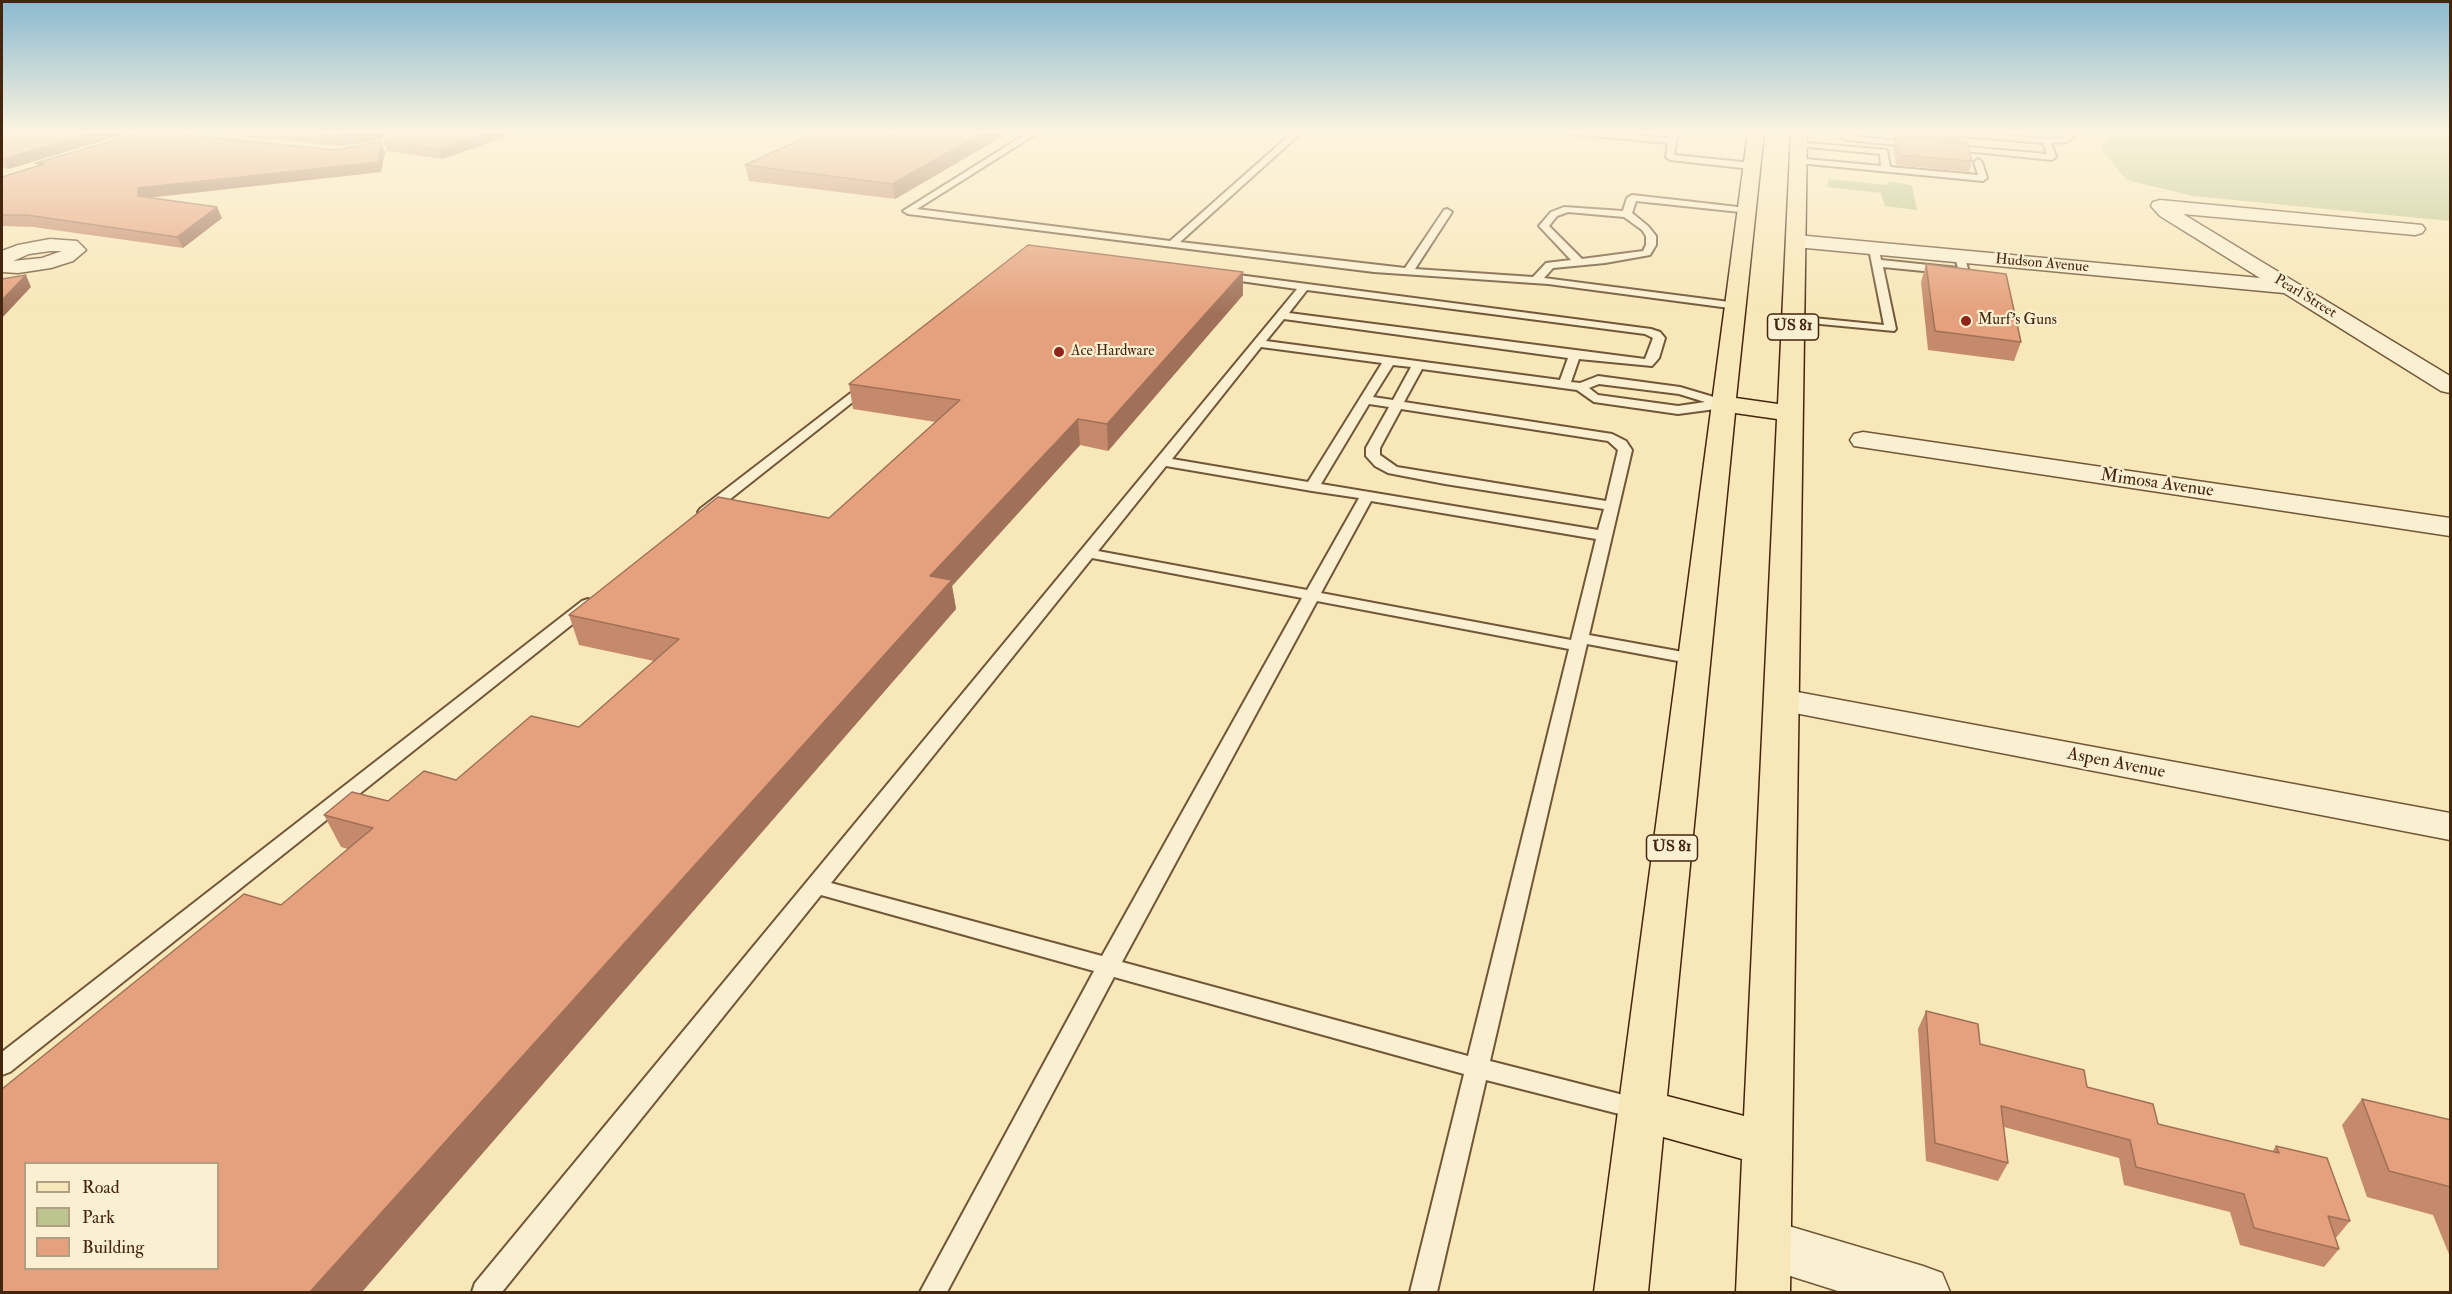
<!DOCTYPE html>
<html>
<head>
<meta charset="utf-8">
<style>
  body { margin:0 }
  #map { position:relative; width:2452px; height:1294px; overflow:hidden; background:#f8e7b8; font-family:"IM FELL Double Pica",serif }
  canvas { display:block }
  .frame { position:absolute; inset:0; border:3px solid #44250e; pointer-events:none }
  .legend { position:absolute; left:24px; top:1162px; width:195px; height:108px; box-sizing:border-box; background:#faefd1; border:2px solid #b19e83; margin:0; padding:8px 10px; list-style:none; font-size:18px; color:#44250e }
  .legend li { display:flex; align-items:center; gap:12px; height:30px }
  .legend b { width:30px; border:2px solid #b19e83 }
</style>
</head>
<body>
<div id="map">
<canvas width="2452" height="1294"></canvas>
<div class="frame"></div>
<ul class="legend">
<li><b style="height:8px;background:#f8e7b8"></b>Road</li>
<li><b style="height:16px;background:#bdc58f"></b>Park</li>
<li><b style="height:16px;background:#e5a17d"></b>Building</li>
</ul>
</div>
<script>
const context = document.querySelector('canvas').getContext('2d');
context.lineJoin = 'round';
function fillPath(path, color) {
  context.fillStyle = color;
  context.fill(path, 'evenodd');
}
function toPath(rows) {
  const path = new Path2D();
  for (const r of rows) {
    path.moveTo(r[0], r[1]);
    for (let i = 2; i < r.length; i += 2) path.lineTo(r[i], r[i + 1]);
  }
  return path;
}
function stroke(path, color, width, dash) {
  context.strokeStyle = color;
  context.lineWidth = width;
  context.lineCap = dash ? 'butt' : 'round';
  context.setLineDash(dash || []);
  context.stroke(path);
}
function drawText(font, color, halo, rows, align = 'center') {
  context.font = font + ' "IM FELL Double Pica",serif';
  context.lineWidth = 4.5;
  context.setLineDash([]);
  context.textBaseline = 'middle';
  context.strokeStyle = halo;
  context.fillStyle = color;
  for (const [text, x, y, turn = 0] of rows) {
    context.save();
    context.translate(x, y);
    context.rotate((+turn || 0) * Math.PI / 180);
    context.textAlign = isNaN(turn) ? turn : align;
    if (halo) context.strokeText(text, 0, 0);
    context.fillText(text, 0, 0);
    context.restore();
  }
}
fillPath(toPath([
  [2114,132,2450,132,2450,221,2193,196,2127,180,2100,148],
  [1829,179,1885,185,1889,182,1912,185,1917,210,1885,206,1881,193,1827,187]
]), '#bdc58f');
const service = toPath([
  [1029,132,1039,132,917,209,1170,241,1293,132,1302,132,1180,242,1405,268,1444,210,1447,209,1452,212,1415,269,1533,277,1546,263,1571,260,1539,226,1551,212,1564,207,1623,211,1627,198,1632,195,1747,208,1750,209,1750,213,1636,201,1632,213,1648,226,1656,236,1656,245,1650,255,1605,263,1553,268,1544,278,1737,303,1742,306,1737,309,1548,284,1374,272,908,214,903,211,1029,132],
  [1568,212,1624,217,1642,230,1646,236,1646,245,1643,251,1582,259,1549,226,1557,216,1568,212],
  [1568,132,1599,132,1669,138,1670,132,1678,132,1674,155,1752,163,1756,166,1752,169,1670,160,1666,157,1668,143,1572,134,1568,132],
  [1843,132,1851,132,1851,136,1917,143,1921,145,1917,147,1847,140,1843,138,1843,132],
  [1936,132,1968,132,2046,139,2062,138,2068,134,2066,132,2074,132,2076,135,2067,142,2051,143,2056,157,2052,160,1946,149,1943,149,1943,145,2047,154,2043,143,1940,134,1936,132],
  [1796,142,1887,150,1890,167,1978,175,1974,162,1978,159,1982,162,1987,178,1983,181,1798,163,1795,162,1795,158,1881,166,1880,154,1799,146,1796,146,1796,142],
  [1874,246,1879,249,1881,260,1958,268,1955,257,1964,255,1969,272,1964,275,1883,267,1896,329,1894,331,1789,321,1787,319,1793,316,1884,325,1869,249,1874,246],
  [1223,273,1651,329,1660,332,1665,338,1659,358,1652,366,1579,359,1571,382,1580,383,1598,376,1680,387,1727,401,1729,404,1723,408,1678,414,1594,402,1577,390,1422,369,1404,402,1612,434,1626,441,1632,450,1589,635,1694,654,1702,659,1694,664,1587,644,1490,1061,1639,1099,1648,1102,1651,1109,1648,1116,1639,1119,1486,1080,1437,1292,1410,1292,1464,1074,1114,977,947,1292,920,1292,1094,971,821,895,502,1292,472,1292,475,1283,1297,289,1219,278,1219,274,1223,273],
  [1307,290,1645,334,1653,338,1645,359,1289,313,1307,290],
  [1284,319,1568,358,1560,380,1266,341,1284,319],
  [1261,347,1382,363,1308,482,1172,459,1261,347],
  [1393,365,1411,367,1393,400,1373,397,1393,365],
  [1599,384,1679,394,1705,402,1678,406,1598,395,1589,388,1599,384],
  [1369,404,1389,407,1366,448,1366,456,1375,466,1388,473,1445,484,1604,509,1598,530,1321,484,1369,404],
  [1401,409,1608,441,1618,450,1606,501,1397,467,1380,455,1380,448,1401,409],
  [1166,466,1312,491,1359,498,1307,590,1098,551,1166,466],
  [1371,501,1596,539,1571,640,1321,593,1371,501],
  [1092,558,1302,598,1102,956,831,883,1092,558],
  [1317,601,1569,649,1468,1056,1122,962,1317,601],
  [869,379,875,383,873,386,710,515,700,515,698,512,700,509,869,379],
  [588,599,596,604,594,607,10,1072,2,1075,2,1052,582,601,588,599]
]);
const minor = toPath([
  [2160,200,2422,225,2425,229,2422,233,2415,235,2183,214,2450,376,2450,393,2441,391,2284,293,1796,247,1789,245,1786,241,1789,237,1796,235,2260,278,2160,216,2151,206,2153,202,2160,200],
  [50,239,77,241,86,250,73,261,51,268,18,273,2,272,2,251,18,245,50,239],
  [50,251,62,251,42,258,13,261,29,254,50,251],
  [1863,432,2450,518,2450,536,1854,446,1850,440,1854,434,1863,432],
  [1781,689,2450,813,2450,840,1769,708,1764,700,1769,692,1781,689],
  [1765,1219,1923,1266,1942,1273,1950,1292,1841,1292,1746,1262,1739,1244,1746,1226,1765,1219]
]);
const primary = toPath([
  [1748,132,1764,132,1736,398,1778,404,1791,132,1807,132,1790,1292,1736,1292,1742,1159,1663,1137,1648,1292,1594,1292,1748,132],
  [1735,413,1777,419,1744,1116,1667,1096,1735,413]
]);
stroke(service, '#715638', 4);
stroke(minor, '#715638', 3);
stroke(primary, '#44250e', 3);
fillPath(service, '#faefd1');
fillPath(minor, '#faefd1');
fillPath(primary, '#f8e7b8');
fillPath(toPath([
  [2,132,9,169,2,168],
  [201,132,399,132,376,140,339,146],
  [519,132,442,159,387,151,384,141],
  [900,132,1010,132,895,199,749,181,745,165,894,135],
  [1891,132,1963,132,1964,134,1961,143,1972,161,1969,172,1896,165,1893,147,1895,138,1892,137],
  [335,150,385,152,381,172,149,198,222,218,183,248,33,227,2,226,2,177,38,166,36,163],
  [1926,264,2021,342,2014,361,1928,350,1921,282],
  [1243,295,1108,451,1080,445,952,586,956,609,361,1293,2,1293,281,905,348,849,341,847,324,815,388,801,456,780,579,727,654,661,579,645,569,615,829,518,936,422,853,409,849,384],
  [1926,1011,1980,1044,2087,1087,2158,1124,2272,1152,2276,1146,2350,1221,2335,1239,2339,1249,2324,1267,2240,1245,2230,1212,2124,1185,2119,1158,2004,1127,2008,1163,1998,1181,1926,1161,1918,1029],
  [2362,1099,2451,1120,2451,1259,2433,1215,2367,1197,2342,1125]
]), '#c58a6c');
fillPath(toPath([
  [95,132,132,132,9,169,4,159],
  [362,132,399,132,376,140,339,146,335,136],
  [489,132,519,132,442,159,439,149],
  [984,132,1010,132,895,199,892,184],
  [381,141,385,152,381,172,143,198,138,196,138,188],
  [217,207,222,218,183,248,177,237],
  [1243,272,1243,295,1108,451,1107,424],
  [26,275,31,287,2,318,2,300],
  [1078,419,1080,445,952,586,956,609,361,1293,309,1293,930,576]
]), '#a07158');
const building = toPath([
  [2,132,95,132,4,159,2,158,2,132],
  [143,132,154,132,335,150,381,141,378,162,138,188,138,196,217,207,177,237,27,215,2,215,2,177,44,164,36,163,143,132],
  [293,132,362,132,335,136,293,132],
  [412,132,489,132,439,149,384,141,412,132],
  [817,132,868,132,894,135,900,132,984,132,892,184,745,165,817,132],
  [1942,132,1963,132,1964,134,1942,132],
  [1896,137,1967,143,1972,161,1899,155,1896,137],
  [1028,245,1243,272,1107,424,1078,419,930,576,952,580,309,1293,2,1293,2,1089,244,894,281,905,373,828,324,815,352,792,388,801,424,771,456,780,531,716,579,727,679,639,569,615,718,497,829,518,960,400,849,384,1028,245],
  [26,1164,218,1164,218,1269,26,1269,26,1164],
  [1926,264,2006,274,2021,342,1935,331,1926,264],
  [26,275,2,300,2,279,26,275],
  [1926,1011,1978,1024,1980,1044,2084,1070,2087,1087,2153,1104,2158,1124,2279,1153,2276,1146,2327,1158,2350,1221,2328,1216,2339,1249,2254,1228,2244,1194,2136,1167,2130,1140,2001,1106,2008,1163,1935,1143,1926,1011],
  [2362,1099,2451,1120,2451,1187,2389,1171,2362,1099]
]);
fillPath(building, '#e5a17d');
stroke(building, '#a07158', 1.5);
const sky = context.createLinearGradient(0, 0, 0, 313);
sky.addColorStop(0, '#8ab9d0');
sky.addColorStop(0.42, '#fcf4df');
sky.addColorStop(1, '#fcf4df00');
context.fillStyle = sky;
context.fillRect(0, 0, 2452, 313);
for (const [x, y, r, color] of [
  [1966,321,6,"#8f2418"],
  [1059,352,6,"#8f2418"]
]) {
  const dot = new Path2D();
  dot.arc(x, y, r, 0, 2 * Math.PI);
  context.fillStyle = color;
  context.fill(dot);
  stroke(dot, '#faefd1', 2);
}
drawText('15px', '#44250e', '#faefd1', [
  ["Hudson Avenue",2042,264,5],
  ["Pearl Street",2305,297,31]
]);
drawText('15px', '#44250e', '#faefd1', [
  ["Murf's Guns",1978,321],
  ["Ace Hardware",1071,352]
], 'left');
for (const [x, y, w] of [
  [1793,327,51],
  [1672,848,51]
]) {
  const box = new Path2D();
  box.roundRect(x - w / 2, y - 13, w, 26, 4.5);
  context.fillStyle = '#faefd1';
  context.fill(box);
  stroke(box, '#44250e', 1.5);
}
drawText('bold 16px', '#44250e', null, [
  ["US 81",1793,327],
  ["US 81",1672,848]
]);
drawText('18px', '#44250e', '#faefd1', [
  ["Mimosa Avenue",2157,484,8],
  ["Aspen Avenue",2116,764,11]
]);
</script>
</body>
</html>
